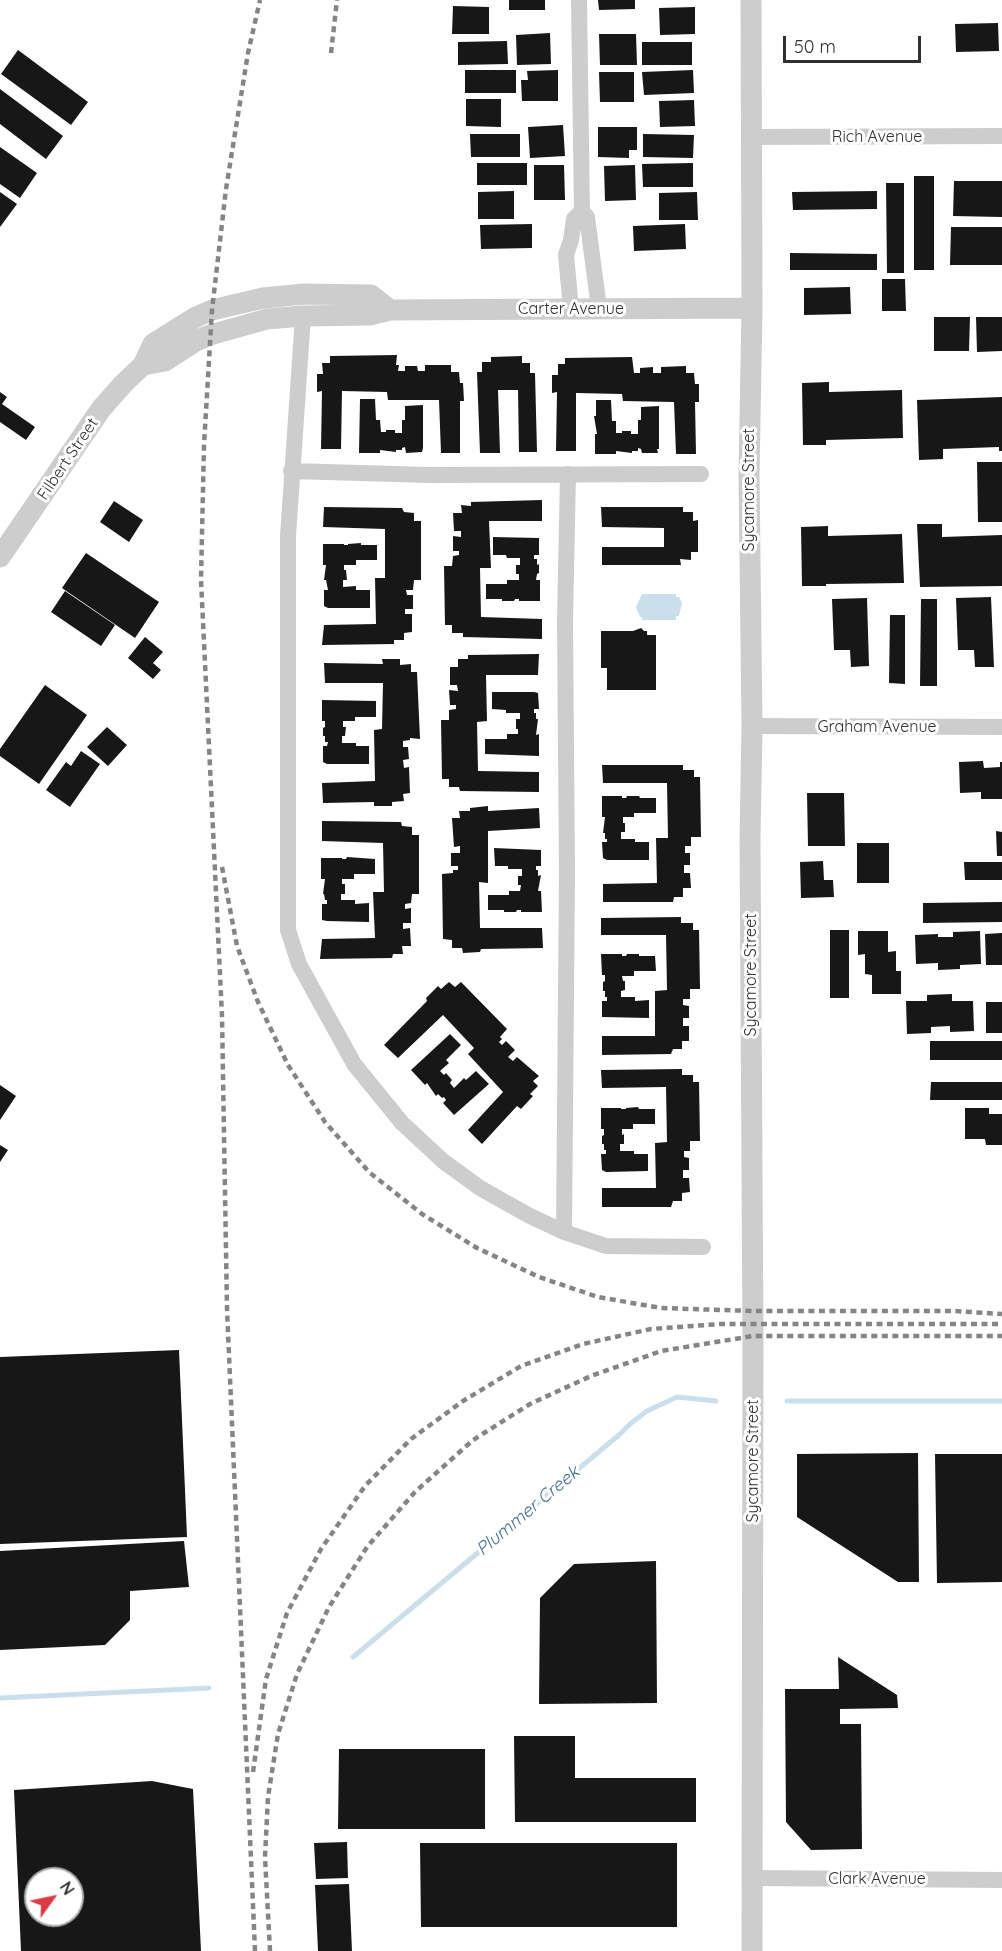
<!DOCTYPE html>
<html>
<head>
<meta charset="utf-8">
<style>
  body { margin:0 }
  #map { position:relative; width:1002px; height:1951px; overflow:hidden; background:#fff; font-family:Quicksand,sans-serif }
  canvas { display:block }
  .north { position:absolute; left:24px; top:1867px; width:60px; height:60px; box-sizing:border-box; background:#fff; border:2px solid #acacac; border-radius:50%; rotate:57deg; font-size:16px; font-weight:700; line-height:24px; text-align:center; color:#303030 }
  .north::after { content:''; display:block; margin:auto; width:21px; height:27px; background:#df3943; clip-path:polygon(50% 0,100% 100%,50% 72%,0 100%) }
  .scale { position:absolute; left:783px; top:36px; width:138px; height:27px; box-sizing:border-box; border:3px solid #303030; border-top:0; padding-left:8px; font-size:18px; line-height:21px; white-space:nowrap; color:#303030; -webkit-text-stroke:4px #fff; paint-order:stroke }
</style>
</head>
<body>
<div id="map">
<canvas width="1002" height="1951"></canvas>
<div class="north">N</div>
<div class="scale">50 m</div>
</div>
<script>
const context = document.querySelector('canvas').getContext('2d');
context.lineJoin = 'round';
function fillPath(path, color) {
  context.fillStyle = color;
  context.fill(path, 'evenodd');
}
function toPath(rows) {
  const path = new Path2D();
  for (const r of rows) {
    path.moveTo(r[0], r[1]);
    for (let i = 2; i < r.length; i += 2) path.lineTo(r[i], r[i + 1]);
  }
  return path;
}
function stroke(path, color, width, dash) {
  context.strokeStyle = color;
  context.lineWidth = width;
  context.lineCap = dash ? 'butt' : 'round';
  context.setLineDash(dash || []);
  context.stroke(path);
}
function drawText(font, color, halo, rows, align = 'center') {
  context.font = font + ' Quicksand,sans-serif';
  context.lineWidth = 6;
  context.setLineDash([]);
  context.textBaseline = 'middle';
  context.strokeStyle = halo;
  context.fillStyle = color;
  for (const [text, x, y, turn = 0] of rows) {
    context.save();
    context.translate(x, y);
    context.rotate((+turn || 0) * Math.PI / 180);
    context.textAlign = isNaN(turn) ? turn : align;
    if (halo) context.strokeText(text, 0, 0);
    context.fillText(text, 0, 0);
    context.restore();
  }
}
fillPath(toPath([
  [642,594,676,594,676,597,679,597,682,603,679,616,676,616,676,620,642,620,642,617,640,617,636,607]
]), '#cbdeeb');
stroke(toPath([
  [787,1401,1002,1401],
  [353,1657,619,1435,630,1424,647,1411,677,1397,716,1401],
  [0,1698,209,1688]
]), '#cbdeeb', 5);
fillPath(toPath([
  [509,0,545,0,545,10,509,10],
  [598,0,635,0,635,9,599,10],
  [453,6,489,7,489,34,452,34],
  [695,7,695,34,660,35,659,8],
  [998,23,999,51,956,52,955,24],
  [550,33,551,64,517,65,516,35],
  [599,34,636,34,637,65,600,65],
  [507,41,508,64,458,65,458,42],
  [642,42,692,42,692,65,642,65],
  [18,50,88,102,71,125,1,74],
  [465,70,516,70,516,93,465,93],
  [558,70,558,101,522,101,521,80,528,80,527,71],
  [693,70,694,93,644,95,642,72],
  [599,72,634,72,634,102,600,102],
  [0,89,63,136,46,159,0,124],
  [466,99,501,99,501,127,466,126],
  [694,100,695,126,660,127,659,101],
  [563,125,565,156,530,158,528,127],
  [598,127,637,127,637,150,629,150,629,158,598,157],
  [470,134,520,134,520,157,471,157],
  [643,134,694,135,693,158,643,157],
  [0,147,37,173,20,198,0,184],
  [477,163,527,163,527,185,477,185],
  [693,163,693,187,643,187,642,164],
  [534,165,564,165,565,200,534,200],
  [635,165,636,200,605,201,604,166],
  [914,176,934,176,934,270,914,270],
  [954,181,1002,181,1002,217,953,216],
  [886,183,904,183,904,273,887,273],
  [514,191,514,219,478,219,478,192],
  [877,191,877,209,793,210,792,192],
  [0,192,17,204,0,227],
  [697,192,698,220,659,220,659,193],
  [532,224,532,248,481,249,480,225],
  [685,224,686,249,634,251,633,226],
  [951,227,1002,227,1002,265,950,265],
  [790,253,877,254,877,270,790,270],
  [882,279,905,279,906,311,882,311],
  [850,287,851,314,804,315,804,288],
  [934,317,970,317,969,351,934,351],
  [976,317,1002,317,1002,351,977,352],
  [397,355,396,365,399,365,398,371,405,371,405,366,417,366,418,371,425,371,425,365,451,365,451,372,459,372,460,383,463,383,464,401,460,401,460,453,441,453,439,400,388,400,387,392,342,391,341,449,321,449,322,391,317,392,317,374,323,374,322,363,330,363,330,356],
  [522,356,522,363,530,363,530,373,535,373,537,452,519,452,518,390,498,390,500,453,480,453,477,372,482,372,482,362,491,362,491,357],
  [632,357,634,373,640,373,640,368,653,367,653,373,661,373,661,367,686,366,686,373,694,373,695,384,699,384,699,402,695,402,696,454,676,454,674,402,623,401,622,394,576,393,576,451,556,451,557,392,552,393,552,375,558,375,558,364,565,364,565,358],
  [829,382,829,392,902,390,903,438,826,440,826,445,803,445,802,383],
  [0,392,7,397,2,404,35,427,26,440,0,422],
  [1002,397,1002,451,999,451,999,447,943,449,943,459,919,460,917,400],
  [360,399,375,399,376,420,380,420,381,432,386,432,386,430,395,430,395,433,402,433,402,420,405,420,405,406,423,405,423,448,422,452,406,453,405,447,402,448,402,450,396,450,396,452,380,450,380,453,359,453],
  [596,400,611,400,612,421,616,421,616,433,622,433,622,431,631,431,631,434,638,434,638,420,641,420,641,407,659,406,659,449,657,449,658,453,642,453,641,449,638,448,638,451,632,451,632,453,616,451,616,454,595,454,595,434,597,434,594,416,596,416],
  [977,462,1002,462,1002,522,978,522],
  [542,500,542,521,489,521,491,568,480,568,481,617,542,619,542,639,463,637,463,633,452,633,452,625,445,625,444,566,452,566,453,556,459,555,459,551,453,551,453,536,461,537,461,531,454,531,453,513,462,513,461,505,471,506,471,502],
  [114,501,143,520,129,542,100,522],
  [324,507,402,508,404,512,414,513,414,521,421,521,421,580,414,580,413,590,406,590,407,595,413,595,413,609,405,609,405,614,412,614,412,632,404,633,404,640,394,640,394,644,322,645,324,625,376,624,375,578,385,578,385,529,323,527],
  [601,507,683,507,683,512,693,512,693,521,698,520,698,552,691,552,691,560,680,559,681,565,602,565,602,547,664,547,664,528,602,527],
  [917,524,942,524,942,537,1002,535,1002,586,920,587],
  [828,526,828,536,902,534,904,583,826,584,826,586,802,586,801,527],
  [493,537,539,538,539,555,534,555,534,559,537,559,537,565,539,564,539,573,537,574,536,580,540,580,540,601,519,601,519,599,515,599,514,601,502,601,502,599,486,599,486,584,507,584,507,580,519,580,519,574,516,574,516,565,520,565,520,558,507,558,506,555,493,555],
  [361,543,361,545,377,545,377,560,356,560,356,565,344,565,344,570,346,570,347,580,343,580,343,587,356,586,356,590,370,590,370,608,328,608,324,606,324,590,328,590,326,580,324,580,326,565,323,565,323,544,344,544,344,545,348,545,348,544],
  [86,553,159,602,135,638,62,588],
  [65,591,115,625,101,646,51,612],
  [991,597,994,667,975,667,974,650,958,650,956,598],
  [867,598,869,666,851,667,850,650,834,650,832,599],
  [921,599,937,599,937,686,920,686],
  [890,615,905,615,905,684,889,683],
  [641,628,644,631,647,631,647,635,656,635,656,690,607,690,607,668,601,668,601,631,633,631],
  [145,637,163,652,153,663,161,670,153,679,128,658],
  [539,654,538,675,486,675,487,721,477,722,478,771,539,772,539,792,460,791,459,787,449,787,449,779,442,779,441,720,449,720,449,710,456,709,456,705,450,705,449,690,458,691,457,685,450,685,450,667,458,667,458,659,468,659,468,655],
  [382,659,400,659,400,665,411,664,411,672,417,672,420,739,410,738,410,740,403,741,403,747,408,747,409,759,403,760,404,768,409,767,410,793,403,794,404,801,392,802,392,806,374,806,374,802,323,803,322,783,375,781,374,730,382,729,383,683,325,683,324,663,383,664],
  [45,685,87,715,39,784,0,756,0,749],
  [492,692,534,692,538,693,539,709,534,709,534,713,536,713,536,719,538,719,536,735,539,734,539,756,485,754,485,739,507,739,507,734,518,734,518,729,516,729,516,719,520,719,520,713,506,713,506,710,492,709],
  [322,700,376,701,376,717,355,717,355,721,343,721,343,727,346,727,345,736,342,736,342,743,356,743,356,746,369,746,369,764,327,764,323,762,323,746,327,746,328,742,325,742,325,736,323,736,323,728,325,727,325,721,322,721],
  [107,727,127,745,108,766,87,747],
  [81,751,100,764,70,807,46,790,66,762,71,766],
  [983,761,984,768,1000,767,1000,762,1002,762,1002,799,981,799,981,792,960,793,959,762],
  [602,765,683,765,683,770,694,770,694,777,700,777,701,837,691,837,691,846,685,846,685,853,690,853,690,865,684,865,684,873,690,873,691,888,683,888,683,897,674,897,673,902,603,902,603,884,657,883,656,838,668,838,667,783,603,783],
  [807,793,844,793,845,846,808,846],
  [602,796,622,796,622,798,626,798,627,796,639,796,640,798,656,798,656,813,634,813,634,817,623,817,623,823,625,823,625,832,621,832,621,839,635,839,635,842,649,842,649,860,607,860,603,858,602,842,607,842,607,839,605,839,605,833,603,833,605,817,602,817],
  [488,806,488,811,539,808,540,828,488,831,488,883,479,882,480,928,542,928,543,948,481,949,480,952,463,953,462,948,452,948,452,940,443,939,442,874,453,873,453,870,458,870,458,866,451,866,451,853,460,853,460,846,454,847,452,818,460,818,459,811,470,811,470,808],
  [322,821,401,822,402,826,412,827,412,835,419,835,419,894,412,894,411,903,405,904,405,909,411,908,411,923,403,923,403,929,410,928,411,946,402,946,403,954,393,954,392,958,320,959,322,939,375,938,373,892,384,892,383,843,322,841],
  [996,831,1002,832,1002,856,997,856],
  [857,843,889,843,889,883,857,883],
  [494,848,541,850,541,866,536,866,536,870,538,870,538,876,541,875,538,891,541,891,542,912,521,912,521,910,517,910,516,912,504,912,504,910,488,910,488,895,509,895,509,891,520,891,521,885,518,885,518,876,522,876,522,869,508,869,508,866,495,866],
  [347,857,375,859,375,874,354,874,354,879,342,879,342,884,345,884,345,894,341,894,341,900,355,900,355,904,369,903,369,922,327,921,322,920,322,904,327,904,327,900,325,900,324,894,323,894,325,879,321,879,321,858,342,858,342,859,346,859],
  [823,861,824,880,833,880,834,897,801,898,800,862],
  [964,862,1002,862,1002,880,965,880],
  [1002,902,1002,922,923,923,923,903],
  [681,917,681,923,693,923,693,930,699,930,700,989,690,989,690,999,683,999,683,1005,689,1006,689,1018,683,1018,683,1026,689,1026,689,1041,682,1041,682,1049,673,1049,671,1054,602,1055,602,1036,655,1036,655,991,667,990,666,935,601,935,601,918],
  [830,930,849,930,849,998,830,998],
  [858,931,888,931,888,952,896,951,896,971,901,971,901,994,872,994,872,975,865,974,865,954,858,955],
  [980,931,981,964,960,965,960,969,938,970,938,963,916,964,915,935,938,934,938,937,953,937,953,932],
  [1002,933,1002,965,986,965,985,934],
  [601,954,622,954,622,956,626,956,627,954,639,954,639,956,655,956,656,971,634,971,634,976,622,976,623,981,625,981,625,990,621,991,621,997,635,997,635,1001,649,1000,649,1018,602,1017,602,1001,607,1001,607,997,605,997,605,991,603,991,603,982,605,981,605,975,602,975],
  [449,982,455,987,461,982,507,1029,500,1037,502,1039,499,1042,502,1045,506,1041,515,1050,508,1057,513,1061,517,1057,539,1076,533,1081,538,1086,530,1094,533,1096,521,1109,517,1106,482,1144,468,1130,503,1092,468,1054,474,1048,443,1015,398,1058,384,1045,427,1001,426,998,438,986,441,989],
  [952,994,952,1001,973,1001,974,1031,950,1032,950,1026,931,1027,931,1033,907,1034,906,1001,927,1001,927,995],
  [986,1002,1002,1002,1002,1033,986,1033],
  [450,1034,461,1045,446,1060,449,1063,440,1071,444,1075,446,1073,452,1080,450,1083,454,1088,464,1078,466,1080,476,1071,489,1084,454,1115,443,1103,446,1100,444,1097,442,1098,438,1094,436,1096,427,1083,425,1085,411,1070],
  [930,1041,1002,1041,1002,1060,930,1060],
  [682,1069,682,1075,693,1075,693,1082,699,1082,700,1141,690,1141,690,1151,684,1151,684,1157,689,1158,689,1170,683,1170,683,1178,689,1178,690,1192,682,1193,682,1201,673,1201,671,1207,602,1207,602,1188,656,1188,655,1143,667,1142,666,1087,602,1088,601,1070],
  [931,1082,1002,1082,1002,1100,930,1100],
  [0,1085,16,1096,0,1120],
  [638,1107,639,1109,655,1109,655,1124,633,1124,633,1129,622,1129,622,1135,624,1134,624,1144,620,1144,620,1151,634,1151,634,1154,648,1154,648,1171,606,1172,602,1170,601,1154,606,1154,606,1150,604,1150,604,1144,602,1144,602,1136,604,1135,604,1129,601,1129,601,1108,621,1108,621,1109,626,1109,626,1108],
  [965,1108,989,1108,989,1114,1002,1114,1002,1145,986,1145,985,1139,965,1139],
  [0,1145,8,1150,0,1162],
  [179,1350,187,1537,0,1544,0,1357],
  [918,1453,919,1582,898,1582,797,1517,797,1454],
  [935,1454,1002,1454,1002,1582,937,1583],
  [184,1541,189,1587,130,1591,130,1620,105,1645,0,1650,0,1551],
  [656,1561,657,1703,539,1704,540,1598,574,1564],
  [838,1657,897,1695,898,1708,840,1709,840,1724,861,1724,862,1849,811,1850,786,1822,785,1689,839,1689],
  [514,1736,575,1736,575,1778,696,1778,696,1822,515,1822],
  [339,1749,485,1749,485,1829,338,1829],
  [152,1781,193,1789,201,1951,21,1951,14,1790],
  [36,1879,72,1879,72,1915,36,1915],
  [347,1842,348,1878,316,1879,314,1843],
  [420,1843,677,1843,677,1927,421,1927],
  [349,1884,352,1951,318,1951,315,1885]
]), '#171717');
stroke(toPath([
  [579,0,582,211,587,217,599,308],
  [751,137,1002,136],
  [571,309,566,255,571,240,574,219,582,211],
  [303,316,288,536,288,930,299,964,354,1064,402,1123,443,1161,480,1188,528,1215,564,1232,606,1246,703,1247],
  [291,471,429,475,701,474],
  [752,726,1002,727],
  [564,1232,567,873,565,621,568,474],
  [752,1878,1002,1880]
]), '#cdcdcd', 16);
stroke(toPath([
  [751,0,752,308,749,475,752,726,750,839,753,1336,752,1951],
  [143,365,165,361,196,341,210,335,267,319,303,316,370,315,390,310,752,308],
  [0,557,101,409,123,384,143,365,153,344,196,317,212,310,263,298,304,294,371,295,390,310]
]), '#cdcdcd', 21);
stroke(toPath([
  [331,53,337,0],
  [222,867,237,946,258,1002,288,1065,325,1122,369,1172,422,1214,477,1248,539,1277,598,1297,661,1308,753,1311,954,1311,1002,1314],
  [253,1772,266,1679,287,1613,321,1549,365,1486,411,1439,463,1401,521,1366,583,1344,651,1329,720,1324,1002,1324],
  [255,1951,227,1309,222,1016,201,580,204,445,212,310,226,189,248,53,260,0],
  [270,1951,265,1857,268,1797,278,1734,297,1674,329,1607,367,1547,415,1492,473,1440,530,1404,591,1376,661,1351,753,1336,1002,1336]
]), '#858585', 4.5, [6, 4.5]);
drawText('16px', '#303030', '#fff', [
  ["Rich Avenue",877,137],
  ["Carter Avenue",571,309],
  ["Filbert Street",68,459,-56],
  ["Sycamore Street",749,490,-90],
  ["Graham Avenue",877,727],
  ["Sycamore Street",751,975,-90],
  ["Sycamore Street",753,1461,-90],
  ["Clark Avenue",877,1879]
]);
drawText('italic 18px', '#406f8f', '#fff', [
  ["Plummer Creek",528,1511,-40]
]);
</script>
</body>
</html>
